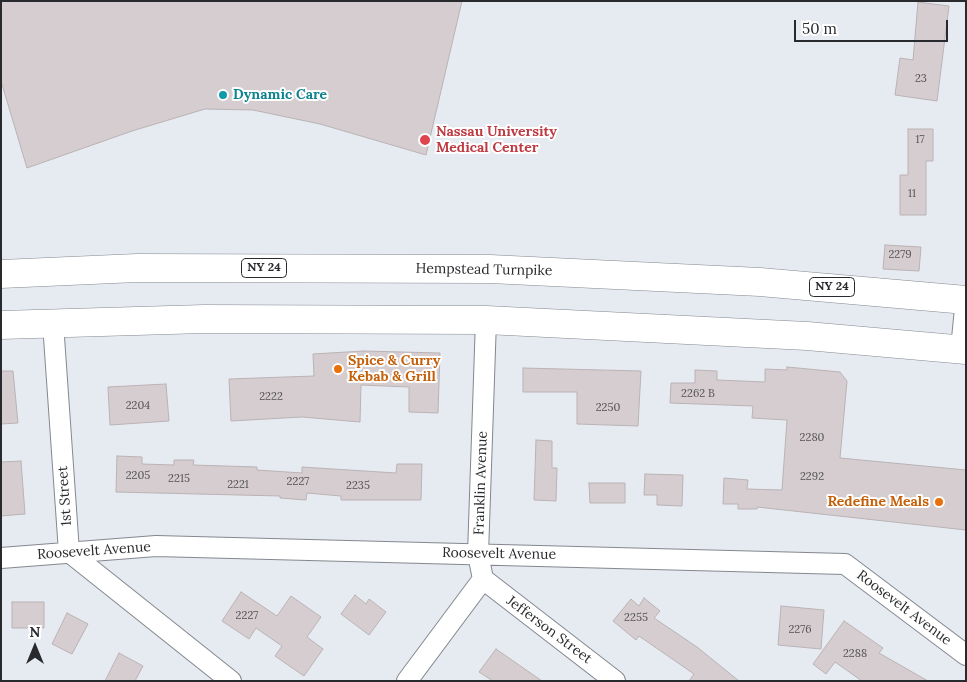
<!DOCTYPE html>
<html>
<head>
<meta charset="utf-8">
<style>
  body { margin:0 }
  #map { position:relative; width:967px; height:682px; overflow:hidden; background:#e6ebf1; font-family:Lora,serif }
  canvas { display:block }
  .frame { position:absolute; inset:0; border:2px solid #292a2d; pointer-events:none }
  .north { position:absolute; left:10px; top:622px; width:50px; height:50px; -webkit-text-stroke:4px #fff; paint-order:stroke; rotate:0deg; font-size:14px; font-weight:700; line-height:20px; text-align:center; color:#292a2d }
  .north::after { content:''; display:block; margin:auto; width:18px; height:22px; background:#292a2d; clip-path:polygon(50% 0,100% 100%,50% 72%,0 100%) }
  .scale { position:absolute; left:794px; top:20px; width:154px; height:22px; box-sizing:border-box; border:2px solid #292a2d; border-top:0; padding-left:6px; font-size:15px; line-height:18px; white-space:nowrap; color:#292a2d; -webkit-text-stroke:4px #fff; paint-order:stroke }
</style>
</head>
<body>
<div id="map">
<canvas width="967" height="682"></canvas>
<div class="frame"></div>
<div class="north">N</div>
<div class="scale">50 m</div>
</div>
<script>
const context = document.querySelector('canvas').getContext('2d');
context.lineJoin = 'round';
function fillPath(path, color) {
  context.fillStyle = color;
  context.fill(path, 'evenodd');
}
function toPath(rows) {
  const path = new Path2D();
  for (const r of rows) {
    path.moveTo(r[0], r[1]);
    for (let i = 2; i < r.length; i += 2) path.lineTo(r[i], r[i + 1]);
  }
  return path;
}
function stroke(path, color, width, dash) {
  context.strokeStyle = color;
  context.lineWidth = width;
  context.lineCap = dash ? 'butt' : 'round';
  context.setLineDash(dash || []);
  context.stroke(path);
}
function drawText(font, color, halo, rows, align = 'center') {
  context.font = font + ' Lora,serif';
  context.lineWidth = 4;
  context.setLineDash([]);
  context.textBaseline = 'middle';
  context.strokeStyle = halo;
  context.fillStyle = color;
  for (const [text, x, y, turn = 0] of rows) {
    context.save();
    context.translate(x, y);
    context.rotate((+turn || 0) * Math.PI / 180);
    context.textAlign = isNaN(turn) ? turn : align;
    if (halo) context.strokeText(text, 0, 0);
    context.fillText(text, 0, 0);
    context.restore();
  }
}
const building = toPath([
  [1,1,462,1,426,155,320,124,253,110,205,109,132,131,27,168,1,81,1,1],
  [918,2,949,6,937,101,895,95,900,58,913,60,918,2],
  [908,129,933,129,933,161,926,161,926,215,900,215,900,175,908,175,908,129],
  [885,245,921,247,919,271,883,269,885,245],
  [364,351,440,353,438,413,409,412,409,387,361,385,360,422,302,417,231,421,229,379,314,376,313,354,364,351],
  [787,367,840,372,847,381,840,458,966,470,966,530,757,507,757,509,738,509,738,504,723,504,724,478,748,480,747,489,782,490,787,420,752,418,753,406,670,403,671,383,695,383,695,370,717,371,717,380,765,382,765,369,787,370,787,367],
  [523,368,641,371,638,426,577,424,577,392,523,392,523,368],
  [1,371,13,371,18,423,1,424,1,371],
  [166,384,169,421,110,425,108,387,166,384],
  [536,440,552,441,552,468,557,468,556,501,534,500,536,440],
  [117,456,142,457,142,464,174,465,174,460,194,460,193,465,257,467,257,470,302,473,302,467,396,473,397,464,422,464,421,500,341,500,341,496,307,493,306,500,280,498,280,496,116,492,117,456],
  [21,461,25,514,1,516,1,462,21,461],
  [645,474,683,475,682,506,657,505,657,495,644,495,645,474],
  [589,483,625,483,625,503,590,503,589,483],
  [241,592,277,616,291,596,321,617,307,637,323,649,304,676,275,656,282,646,256,628,249,639,222,621,241,592],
  [355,595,366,604,369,599,386,612,369,635,341,614,355,595],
  [644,598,660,611,654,618,697,647,739,681,689,681,694,674,639,636,636,640,613,621,631,599,639,606,644,598],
  [12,602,44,602,44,628,12,628,12,602],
  [781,606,824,610,821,649,778,645,781,606],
  [67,613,88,624,72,654,52,644,67,613],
  [844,621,883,648,879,653,928,681,862,681,835,662,826,674,813,664,844,621],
  [496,649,542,681,493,681,479,672,496,649],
  [119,653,143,666,135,681,105,681,119,653]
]);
fillPath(building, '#d5cdcf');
stroke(building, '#bab2b4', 1);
const minor = toPath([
  [53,323,69,552,231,681],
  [961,349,966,298],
  [1,558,156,546,845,564,966,655],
  [483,579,615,681],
  [407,681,483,579,478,554,486,320]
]);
const primary = toPath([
  [1,274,137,268,490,269,760,282,966,300],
  [1,325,204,319,486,320,807,336,966,350]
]);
stroke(minor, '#84888e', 22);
stroke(primary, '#84888e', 29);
stroke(minor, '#fff', 20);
stroke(primary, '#fff', 28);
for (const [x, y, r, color] of [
  [223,95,5,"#0f9aa8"],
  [425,140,6,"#e0444e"],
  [338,369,5,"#e8710a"],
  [939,502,5,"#e8710a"]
]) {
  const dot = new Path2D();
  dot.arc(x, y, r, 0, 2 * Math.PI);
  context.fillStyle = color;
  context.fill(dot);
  stroke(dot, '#fff', 2);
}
drawText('11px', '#545356', null, [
  ["23",921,79],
  ["17",920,140],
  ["11",912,194],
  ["2279",900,255],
  ["2262 B",698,394],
  ["2222",271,397],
  ["2204",138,406],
  ["2250",608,408],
  ["2280",812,438],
  ["2205",138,476],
  ["2292",812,477],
  ["2215",179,479],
  ["2227",298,482],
  ["2221",238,485],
  ["2235",358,486],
  ["2227",247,616],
  ["2255",636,618],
  ["2276",800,630],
  ["2288",855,654]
]);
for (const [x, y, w] of [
  [264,268,45],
  [832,287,45]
]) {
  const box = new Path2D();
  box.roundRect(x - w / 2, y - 9.5, w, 19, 4);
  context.fillStyle = '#fff';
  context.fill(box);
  stroke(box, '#292a2d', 1);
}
drawText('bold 12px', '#292a2d', null, [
  ["NY 24",264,268],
  ["NY 24",832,287]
]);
drawText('bold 14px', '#0d838f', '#fff', [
  ["Dynamic Care",233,95]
], 'left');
drawText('bold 14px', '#be3a42', '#fff', [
  ["Nassau University",436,132],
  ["Medical Center",436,148]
], 'left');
drawText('14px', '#292a2d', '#fff', [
  ["Hempstead Turnpike",484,270,1],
  ["Franklin Avenue",481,483,-88],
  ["1st Street",65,496,-94],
  ["Roosevelt Avenue",94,551,-4],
  ["Roosevelt Avenue",499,554,1],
  ["Roosevelt Avenue",904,608,37],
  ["Jefferson Street",549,630,37]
]);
drawText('bold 14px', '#c56008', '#fff', [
  ["Spice & Curry",348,361],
  ["Kebab & Grill",348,377],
  ["Redefine Meals",929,502,"right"]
], 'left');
</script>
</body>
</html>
